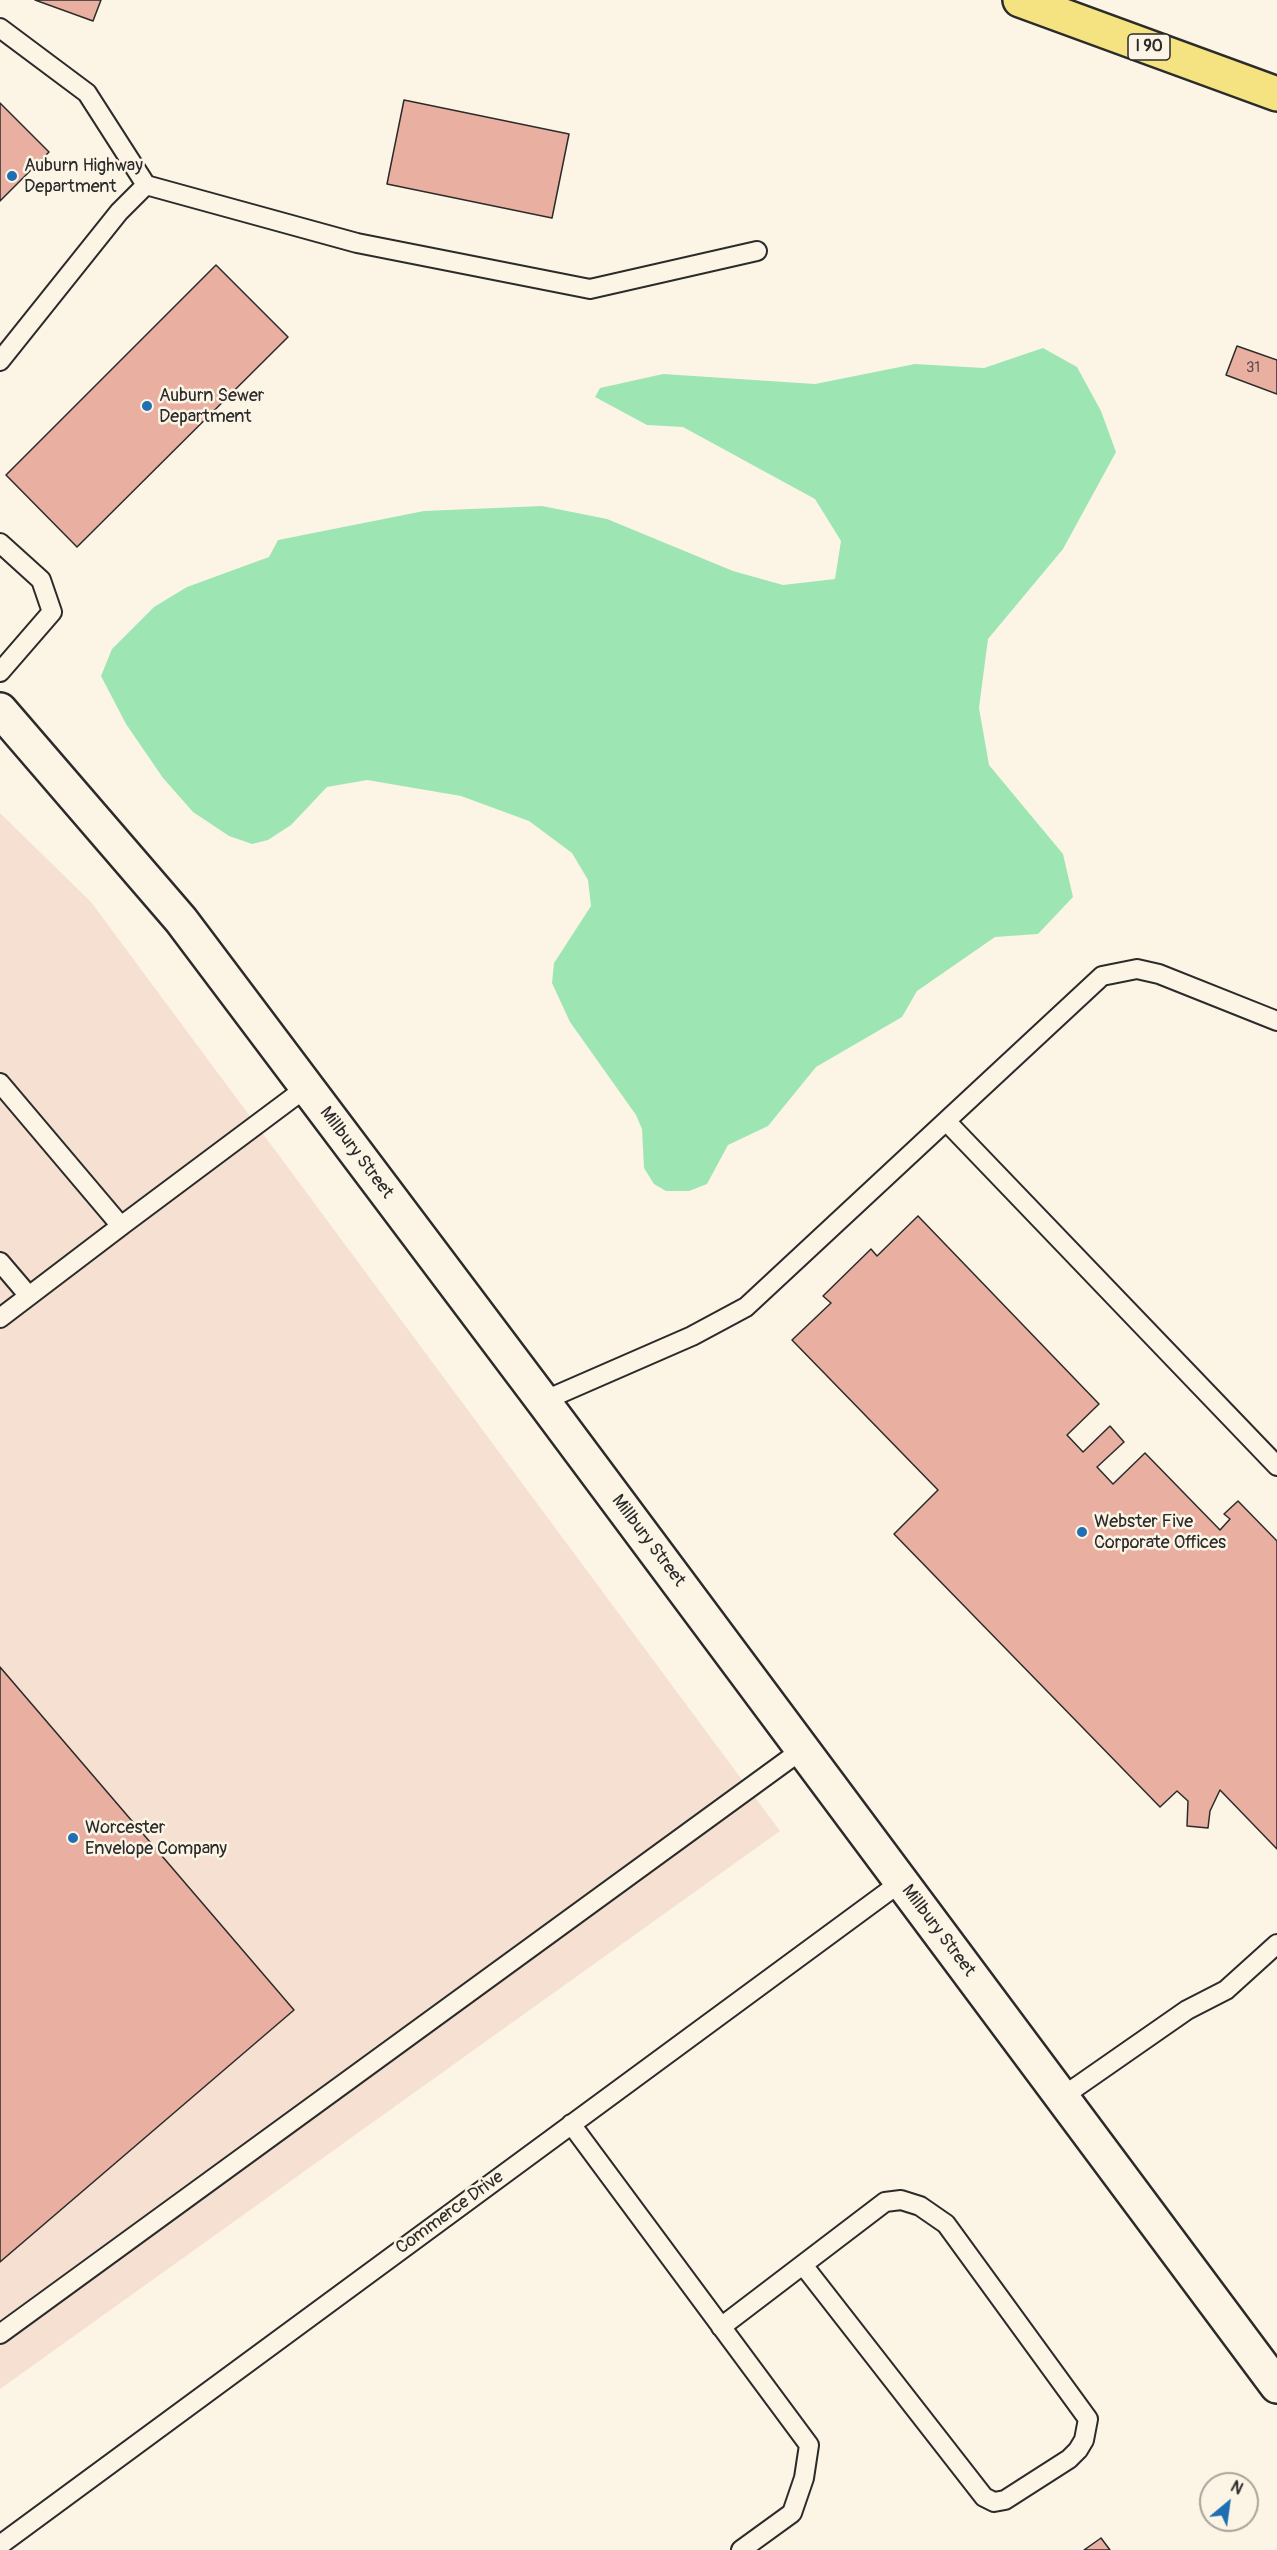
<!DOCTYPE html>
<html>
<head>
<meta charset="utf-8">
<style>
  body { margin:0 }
  #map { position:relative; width:1277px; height:2550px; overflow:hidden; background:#fcf5e5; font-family:Pangolin,sans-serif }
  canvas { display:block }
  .north { position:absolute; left:1199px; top:2472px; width:60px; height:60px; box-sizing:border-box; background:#fcf5e5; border:2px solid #a8a49b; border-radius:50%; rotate:29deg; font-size:16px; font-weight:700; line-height:24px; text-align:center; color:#2b2b2b }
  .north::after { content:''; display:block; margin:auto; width:21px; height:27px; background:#1f6fb2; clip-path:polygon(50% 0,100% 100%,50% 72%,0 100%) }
</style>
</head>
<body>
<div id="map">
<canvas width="1277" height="2550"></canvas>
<div class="north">N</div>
</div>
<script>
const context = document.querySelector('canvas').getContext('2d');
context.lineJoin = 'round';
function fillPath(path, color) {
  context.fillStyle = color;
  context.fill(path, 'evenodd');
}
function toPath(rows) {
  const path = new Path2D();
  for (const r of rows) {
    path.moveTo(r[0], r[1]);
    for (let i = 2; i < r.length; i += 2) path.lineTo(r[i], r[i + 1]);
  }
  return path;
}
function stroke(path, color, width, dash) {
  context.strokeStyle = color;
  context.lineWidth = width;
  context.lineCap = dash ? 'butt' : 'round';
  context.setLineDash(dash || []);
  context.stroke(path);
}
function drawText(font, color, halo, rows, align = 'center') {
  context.font = font + ' Pangolin,sans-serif';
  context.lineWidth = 5;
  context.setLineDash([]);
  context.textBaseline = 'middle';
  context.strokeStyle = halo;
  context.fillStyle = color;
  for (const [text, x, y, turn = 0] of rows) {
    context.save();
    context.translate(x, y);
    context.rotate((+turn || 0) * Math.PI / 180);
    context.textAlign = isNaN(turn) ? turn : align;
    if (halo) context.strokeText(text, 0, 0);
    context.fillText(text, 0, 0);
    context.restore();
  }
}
fillPath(toPath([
  [0,813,91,902,780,1831,0,2389]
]), '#f6e0d1');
fillPath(toPath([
  [1043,348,1077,367,1101,411,1116,452,1063,549,988,639,979,708,989,765,1063,854,1073,897,1038,934,995,937,917,991,902,1017,816,1067,768,1126,728,1145,707,1184,689,1191,666,1191,654,1184,644,1168,642,1129,636,1115,570,1022,552,983,554,963,591,906,588,880,572,853,529,821,461,796,367,780,327,787,291,825,268,840,252,844,229,836,193,812,163,778,126,724,101,676,112,649,154,607,187,587,269,557,278,540,424,511,542,506,607,519,733,571,783,585,835,579,841,541,815,499,683,427,647,425,595,397,600,388,663,374,815,384,915,364,984,368]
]), '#9de6b4');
const building = toPath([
  [35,0,101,0,93,21,35,0],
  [404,100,569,134,552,218,387,184,404,100],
  [0,103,49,152,0,201,0,103],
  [216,265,288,337,77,547,6,475,216,265],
  [1237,346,1277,360,1277,394,1226,375,1237,346],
  [918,1216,1099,1404,1067,1435,1083,1452,1110,1426,1124,1442,1097,1467,1113,1484,1145,1453,1220,1530,1230,1519,1224,1514,1238,1501,1277,1541,1277,1849,1220,1790,1210,1811,1208,1828,1187,1826,1188,1801,1177,1791,1160,1807,894,1534,938,1490,792,1340,831,1303,823,1296,871,1249,877,1256,918,1216],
  [0,1667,294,2010,0,2262,0,1667],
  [1101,2538,1110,2550,1084,2550,1101,2538]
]);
fillPath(building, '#e9b0a2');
stroke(building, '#2b2b2b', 1.5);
const service = toPath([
  [0,28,87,93,146,185,357,243,590,289,757,251],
  [0,361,119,212,146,185],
  [0,543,41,580,52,612,0,672],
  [0,1083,121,1226,0,1318],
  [946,1121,1102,976,1137,969,1159,974,1277,1021],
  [121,1226,307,1087],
  [0,1262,29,1296],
  [543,1401,692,1336,746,1307,946,1121,1277,1466],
  [1062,2097,1187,2010,1226,1990,1277,1944],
  [571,2124,809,2445,804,2478,792,2513,741,2550],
  [721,2327,885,2202,901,2200,920,2206,946,2224,1088,2419,1084,2440,1078,2450,1069,2459,1005,2500,994,2502,984,2497,803,2265],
  [0,2334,803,1749],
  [0,2545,901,1882]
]);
const tertiary = toPath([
  [0,710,181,920,543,1401,1277,2386]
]);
const motorway = toPath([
  [1020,0,1277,94]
]);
stroke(service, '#2b2b2b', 22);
stroke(tertiary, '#2b2b2b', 38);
stroke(motorway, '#2b2b2b', 38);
stroke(service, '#fcf5e5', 18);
stroke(tertiary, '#fcf5e5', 33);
stroke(motorway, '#f5e382', 33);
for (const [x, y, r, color] of [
  [12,176,6,"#1f6fb2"],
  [147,406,6,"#1f6fb2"],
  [1082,1532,6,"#1f6fb2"],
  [73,1838,6,"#1f6fb2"]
]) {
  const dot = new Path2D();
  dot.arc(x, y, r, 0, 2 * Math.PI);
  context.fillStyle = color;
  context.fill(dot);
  stroke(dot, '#fcf5e5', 2);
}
drawText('15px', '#5a4c49', null, [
  ["31",1253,368]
]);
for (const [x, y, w] of [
  [1149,47,42]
]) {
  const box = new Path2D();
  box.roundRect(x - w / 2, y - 13, w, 26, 4.5);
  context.fillStyle = '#fcf5e5';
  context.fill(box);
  stroke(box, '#2b2b2b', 1.5);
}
drawText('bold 16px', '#2b2b2b', null, [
  ["I 90",1149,47]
]);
drawText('18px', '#2b2b2b', '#fcf5e5', [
  ["Auburn Highway",24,166],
  ["Department",24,187],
  ["Auburn Sewer",159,396],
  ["Department",159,417],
  ["Webster Five",1094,1522],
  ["Corporate Offices",1094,1543],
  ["Worcester",85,1828],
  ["Envelope Company",85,1849]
], 'left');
drawText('18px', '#2b2b2b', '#fcf5e5', [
  ["Millbury Street",356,1153,53],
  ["Millbury Street",648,1541,53],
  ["Millbury Street",938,1931,53],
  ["Commerce Drive",450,2213,-36]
]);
</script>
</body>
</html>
